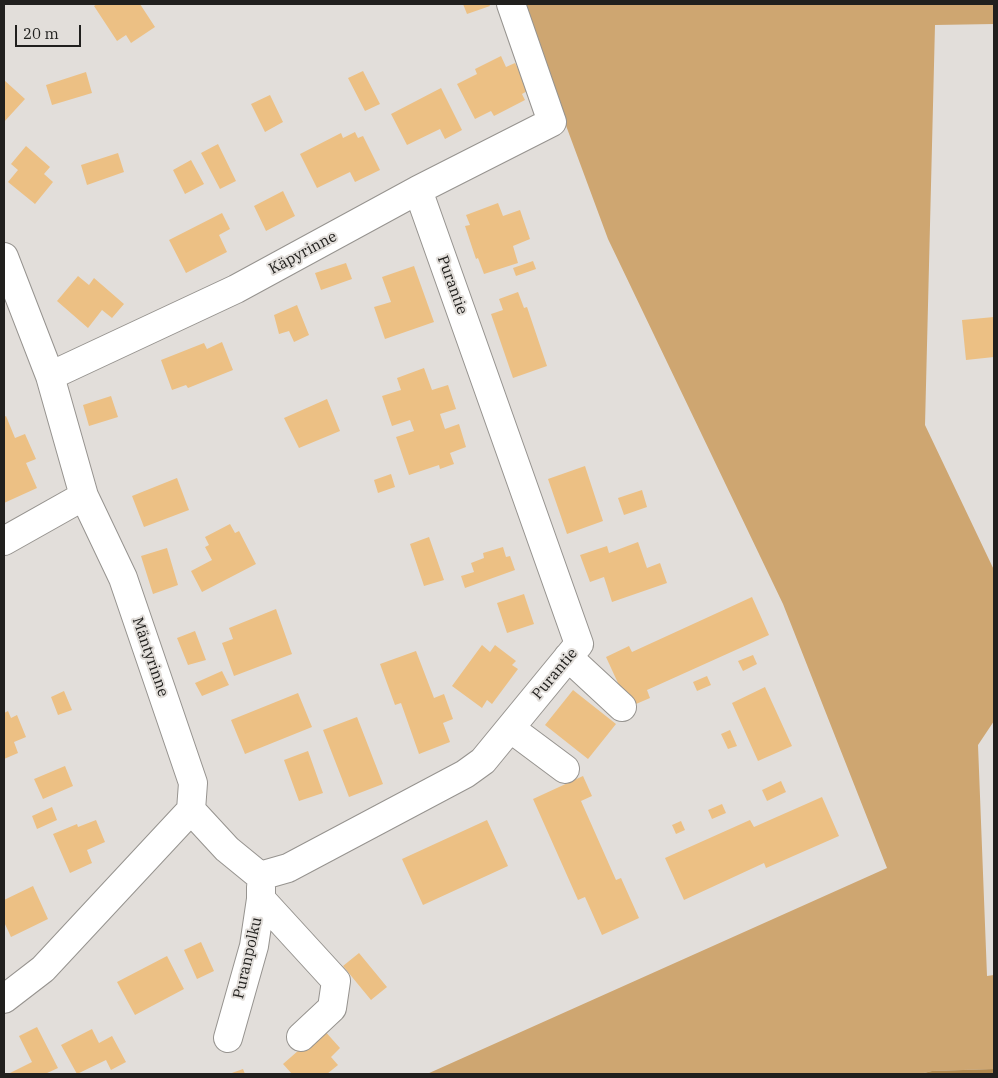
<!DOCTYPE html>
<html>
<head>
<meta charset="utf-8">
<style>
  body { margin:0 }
  #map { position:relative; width:998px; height:1078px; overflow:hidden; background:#e2deda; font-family:"IBM Plex Serif",serif }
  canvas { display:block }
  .frame { position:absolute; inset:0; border:5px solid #21201e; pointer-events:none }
  .scale { position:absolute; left:15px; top:25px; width:66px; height:22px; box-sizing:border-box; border:2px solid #21201e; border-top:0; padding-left:6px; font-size:15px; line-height:18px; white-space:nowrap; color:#21201e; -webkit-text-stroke:4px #e2deda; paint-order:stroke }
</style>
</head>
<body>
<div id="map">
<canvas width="998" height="1078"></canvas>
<div class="frame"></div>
<div class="scale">20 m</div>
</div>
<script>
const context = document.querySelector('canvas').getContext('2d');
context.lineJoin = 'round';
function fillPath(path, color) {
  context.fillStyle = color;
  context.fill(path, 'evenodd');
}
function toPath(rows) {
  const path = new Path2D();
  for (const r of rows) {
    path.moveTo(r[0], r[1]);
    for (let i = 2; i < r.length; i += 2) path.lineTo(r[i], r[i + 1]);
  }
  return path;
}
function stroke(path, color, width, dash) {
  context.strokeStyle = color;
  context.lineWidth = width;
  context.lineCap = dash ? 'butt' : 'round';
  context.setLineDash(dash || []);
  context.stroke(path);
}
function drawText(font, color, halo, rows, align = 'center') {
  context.font = font + ' "IBM Plex Serif",serif';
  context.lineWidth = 4;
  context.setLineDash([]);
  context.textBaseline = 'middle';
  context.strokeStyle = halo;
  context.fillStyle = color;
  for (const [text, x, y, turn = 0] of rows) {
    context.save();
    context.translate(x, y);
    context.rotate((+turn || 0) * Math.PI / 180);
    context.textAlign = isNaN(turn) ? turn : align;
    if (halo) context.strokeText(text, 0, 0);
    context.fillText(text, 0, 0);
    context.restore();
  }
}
fillPath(toPath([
  [521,4,994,4,994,24,935,25,925,425,994,570,994,721,978,745,987,976,994,975,994,1069,932,1071,920,1074,427,1074,887,868,783,604,608,239]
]), '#cea671');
fillPath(toPath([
  [994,1069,994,1074,920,1074,932,1071]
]), '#b3894e');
fillPath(toPath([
  [97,4,140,4,155,27,131,43,126,35,117,41,94,6],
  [463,4,489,4,490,6,467,14],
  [501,56,506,67,515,63,529,90,522,94,525,100,494,116,491,111,475,119,457,84,477,74,475,69],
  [363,71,380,104,365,111,348,78],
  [86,72,92,93,52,105,46,85],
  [4,80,25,99,4,122],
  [441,88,462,130,445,139,440,129,407,145,391,114],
  [270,95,283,122,265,132,251,104],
  [355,132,358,138,363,136,380,170,355,182,350,172,317,188,300,154,341,133,343,138],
  [218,144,236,181,220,189,201,153],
  [26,146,50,167,44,174,53,182,35,204,8,182,18,170,11,164],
  [118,153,124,172,87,185,81,165],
  [191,160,204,184,185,194,173,170],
  [283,191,295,216,266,231,254,206],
  [498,203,503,216,520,210,530,239,513,246,518,263,484,274,478,258,476,259,465,226,470,225,466,215],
  [222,213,230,229,219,235,227,252,186,273,169,240],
  [533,261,536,269,516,276,513,268],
  [346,263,352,279,321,290,315,273],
  [414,266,434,322,385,339,374,307,391,302,382,277],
  [78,276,89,285,94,278,124,304,112,318,102,310,88,328,57,301],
  [518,292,524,308,527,307,547,366,513,378,491,314,503,310,499,299],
  [297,305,309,335,294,342,289,331,279,334,274,315],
  [994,317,994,357,966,360,962,320],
  [222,342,233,370,188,388,186,385,172,390,161,360,204,343,207,349],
  [424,368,432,390,448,385,456,409,440,414,445,429,459,424,466,447,450,453,454,464,440,469,439,465,409,475,396,437,414,431,410,420,392,426,382,396,401,390,397,378],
  [111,396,118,417,89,426,83,405],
  [327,399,340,431,299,448,284,418],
  [6,416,15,438,25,434,36,459,26,463,37,488,4,503,4,417],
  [585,466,603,521,567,534,548,479],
  [391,474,395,487,378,493,374,480],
  [177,478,189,510,144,527,132,496],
  [642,490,647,507,624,515,618,498],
  [230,524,235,533,239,531,256,564,202,592,191,571,212,560,205,547,209,545,205,537],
  [429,537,444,580,424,586,410,544],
  [638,542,647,568,660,563,667,583,612,602,604,577,590,582,580,555,607,546,609,553],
  [503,547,506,557,510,556,515,570,465,588,461,576,474,572,471,563,484,558,483,553],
  [167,548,178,585,153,594,141,556],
  [524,594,534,624,507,633,497,603],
  [752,597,769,635,647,690,650,698,629,707,606,657,629,646,632,652],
  [276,609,292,654,234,676,222,643,233,639,229,628],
  [195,631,206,660,188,665,177,638],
  [482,645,490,652,495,645,516,661,512,665,518,669,492,704,487,700,482,708,452,686],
  [416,651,434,698,444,694,453,719,443,723,450,742,419,754,401,703,395,705,380,664],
  [753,655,757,664,743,671,738,661],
  [222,671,229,685,202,696,195,683],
  [707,676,711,685,697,691,693,682],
  [765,687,792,746,758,761,732,703],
  [573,690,616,724,588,759,545,725],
  [64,691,72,710,58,715,51,697],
  [298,693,312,727,245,754,231,720],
  [8,711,11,718,17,715,26,737,14,742,18,753,4,759,4,713],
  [357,717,383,784,349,797,323,730],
  [730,730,737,746,728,749,721,734],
  [308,751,323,793,299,801,284,760],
  [65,766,73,786,43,799,34,779],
  [583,776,592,796,581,801,616,880,621,878,639,918,602,935,585,897,578,900,533,799],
  [781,781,786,792,767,801,762,790],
  [822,797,839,836,766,868,764,863,684,900,665,858,750,820,754,827],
  [722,804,726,813,712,819,708,810],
  [52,807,57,820,37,829,32,816],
  [96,820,105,842,87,850,92,863,70,873,53,834,77,824,78,827],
  [487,820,508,866,423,905,402,859],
  [681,821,685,830,676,834,672,825],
  [33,886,48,919,11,937,4,922,4,900],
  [201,942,214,971,197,979,184,950],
  [359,953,387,987,371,1000,343,966],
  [167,956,184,989,135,1015,117,982],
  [37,1027,58,1068,45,1074,8,1074,32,1062,19,1036],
  [92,1029,99,1043,112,1036,126,1062,111,1070,106,1060,77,1074,61,1045],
  [323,1029,340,1048,331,1057,338,1065,327,1074,292,1074,283,1064],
  [243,1069,245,1074,229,1074]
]), '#ecc084');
const minor = toPath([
  [4,257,50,376,84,496,123,578,193,783,191,810,43,969,4,999],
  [50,376,236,289,418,190,552,122,511,4],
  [4,541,84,496],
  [568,657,622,707],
  [510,728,565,769],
  [191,810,227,849,260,876,288,868,465,774,483,761,579,644,418,190],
  [261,899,336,981,332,1008,301,1037],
  [228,1038,254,946,261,899,261,887]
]);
stroke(minor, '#96938f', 30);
stroke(minor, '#fff', 28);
drawText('15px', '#21201e', '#e2deda', [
  ["Käpyrinne",303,253,-28],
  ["Purantie",452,285,70],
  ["Mäntyrinne",150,657,71],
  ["Purantie",555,674,-50],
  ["Puranpolku",248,958,-77]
]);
</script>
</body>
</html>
